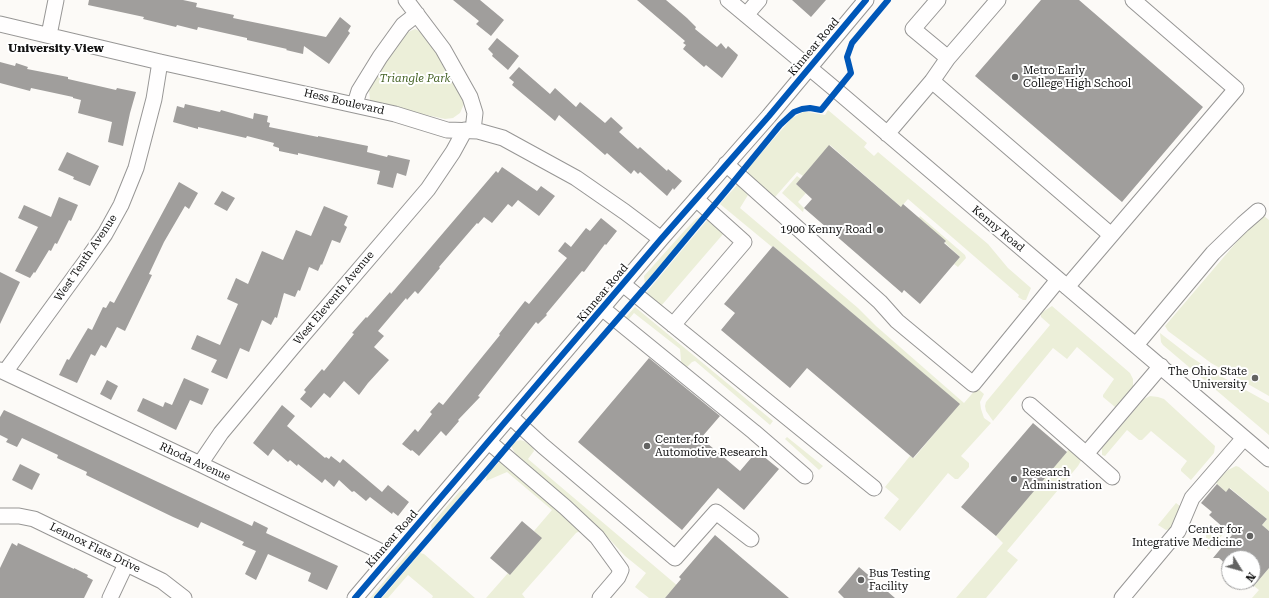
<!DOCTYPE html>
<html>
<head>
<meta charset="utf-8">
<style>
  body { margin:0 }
  #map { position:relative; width:1269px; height:598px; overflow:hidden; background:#fcfaf7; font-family:"Roboto Serif",serif }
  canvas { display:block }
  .north { position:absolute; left:1221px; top:550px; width:40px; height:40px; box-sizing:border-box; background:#fff; border:1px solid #a0a0a0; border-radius:50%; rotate:127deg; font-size:11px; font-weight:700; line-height:16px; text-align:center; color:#111 }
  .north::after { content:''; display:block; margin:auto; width:14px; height:18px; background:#636362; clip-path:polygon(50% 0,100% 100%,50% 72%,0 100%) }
</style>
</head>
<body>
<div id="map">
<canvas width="1269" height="598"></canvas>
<div class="north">N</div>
</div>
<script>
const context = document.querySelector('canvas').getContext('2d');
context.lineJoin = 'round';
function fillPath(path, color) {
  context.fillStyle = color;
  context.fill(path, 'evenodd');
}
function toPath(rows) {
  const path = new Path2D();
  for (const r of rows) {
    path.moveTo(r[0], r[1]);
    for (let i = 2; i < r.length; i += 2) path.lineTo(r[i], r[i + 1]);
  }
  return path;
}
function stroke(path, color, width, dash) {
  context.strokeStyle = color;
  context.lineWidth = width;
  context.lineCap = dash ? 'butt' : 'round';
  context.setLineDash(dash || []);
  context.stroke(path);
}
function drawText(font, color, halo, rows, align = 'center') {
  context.font = font + ' "Roboto Serif",serif';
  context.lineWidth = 4;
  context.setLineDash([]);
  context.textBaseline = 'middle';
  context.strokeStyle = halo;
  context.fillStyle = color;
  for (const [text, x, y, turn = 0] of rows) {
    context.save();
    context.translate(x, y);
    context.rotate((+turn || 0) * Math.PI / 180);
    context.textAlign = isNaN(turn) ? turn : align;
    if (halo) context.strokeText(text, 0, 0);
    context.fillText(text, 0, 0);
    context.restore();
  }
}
fillPath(toPath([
  [415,29,423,33,438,52,460,91,464,104,460,113,453,118,445,119,376,104,370,100,369,90,384,64,406,33],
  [828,110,867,143,864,147,874,156,878,152,988,244,1008,268,1031,288,1026,300,1023,300,1018,297,1019,295,908,199,901,207,830,145,803,176,797,172,775,197,748,174,748,168,792,118,803,112,808,112,825,115],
  [797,176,801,179,796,184,806,193,798,202,804,208,803,212,782,193],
  [738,184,748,195,740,208,858,308,876,326,964,403,977,388,984,394,980,402,981,409,984,418,991,423,961,456,969,463,969,467,958,479,955,479,948,473,900,531,884,518,899,499,885,487,910,456,914,458,959,404,773,246,772,247,720,204],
  [1263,215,1269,220,1269,396,1211,363,1168,331,1165,326,1240,238],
  [702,216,645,285,644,276,686,229,696,219],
  [920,216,965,255,966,258,958,267,954,264,960,257,919,218],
  [708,219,724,233,661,306,646,293],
  [1052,306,1130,373,1133,379,1133,387,1115,407,1103,397,1103,395,1114,379,1077,347,1067,359,1053,348,993,421,986,411,985,406,986,402,1050,325,1041,317,1041,313],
  [635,307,773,421,770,425,695,361,692,362,683,371,682,371,680,349,634,313,629,319,625,318],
  [1160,333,1191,357,1215,373,1269,403,1269,435,1163,345,1161,342],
  [1150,396,1158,397,1164,399,1215,446,1214,453,1191,480,1181,471,1181,469,1187,461,1151,431,1142,440,1139,440,1127,430,1105,456,1102,455,1102,448,1144,399],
  [787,437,823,466,819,470,785,439],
  [520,440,524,441,533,448,534,451,528,459,692,598,675,598,669,593,665,598,649,598,635,587,646,573,625,556,600,529,573,503,517,457,510,444],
  [1069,449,1082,459,1078,466,1007,551,1018,560,986,598,956,598,1003,543,996,536],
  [501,460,580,531,576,533,522,594,525,598,486,598,508,573,510,575,541,538,534,531,552,510,507,472,486,481,487,475],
  [1236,466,1239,467,1269,492,1269,531,1262,525,1267,519,1230,488,1226,492,1215,482,1228,470],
  [468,488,432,531,431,525,460,491],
  [1176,503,1180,506,1170,529,1166,530,1158,525],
  [1216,524,1225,532,1209,550,1202,544,1206,539,1206,535],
  [415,550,374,598,370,598,409,552],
  [420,553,424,554,475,598,432,598,433,596,408,575,388,598,382,598],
  [1269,568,1269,598,1252,598,1259,590,1254,586]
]), '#ecefd9');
fillPath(toPath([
  [89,0,183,0,197,3,196,7,234,15,233,18,326,37,340,17,351,26,348,31,350,33,329,64,304,46,303,54,286,50,287,49,247,40,247,38,198,27,197,30,177,25,176,27,143,19,144,17,88,5],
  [453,0,480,0,504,20,491,36,476,24,479,21],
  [637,0,666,0,687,18,696,27,695,29,717,47,721,43,726,49,728,46,738,55,736,59,722,78,706,65,704,67,683,49,686,45,683,43,685,41],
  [792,0,826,0,811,17],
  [1041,0,1079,0,1203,107,1122,202,975,76],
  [497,38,519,56,508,70,492,56,493,54,488,49],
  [0,62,15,66,16,63,28,67,27,69,68,77,68,79,116,90,117,88,136,92,130,113,123,146,108,142,112,122,78,113,81,100,73,98,73,97,31,88,30,91,0,83],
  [519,67,550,94,555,88,576,107,580,102,605,123,611,117,623,128,619,132,638,149,640,147,667,171,668,169,682,181,674,190,673,188,667,196,640,172,638,174,634,170,631,174,607,153,605,155,559,115,555,121,512,85,514,82,509,78],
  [185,104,220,112,221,110,253,119,254,113,268,116,267,122,270,123,269,127,318,137,318,136,368,146,367,152,387,157,388,155,410,160,406,176,397,173,393,188,377,184,380,171,298,153,298,155,279,151,279,148,273,146,274,143,247,136,246,138,198,127,198,129,173,122,177,106,184,108],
  [829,145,901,207,903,204,946,241,944,243,960,257,920,304,904,290,902,293,804,208,812,199,796,184],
  [67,152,99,166,90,186,73,179,74,177,58,170],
  [502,167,537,191,541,186,555,196,539,216,518,200,512,207,508,204,492,223,484,217,478,224,477,223,439,267,440,268,418,294,415,291,407,300,406,298,378,331,384,336,374,347,389,360,368,383,359,395,344,381,330,398,324,393,311,408,300,399,306,392,304,390,322,369,324,371,354,334,352,333,366,317,367,318,390,292,391,294,496,171,498,173],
  [179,182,198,193,189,209,185,206,164,242,149,274,152,275,125,331,117,327,106,348,101,345,95,356,91,354,77,383,59,375,67,359,69,360,88,328,92,330,103,307,106,308,110,301,114,303],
  [222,191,235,198,227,211,214,204],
  [59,197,78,205,71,221,69,220,57,244,55,243,51,251,49,250,35,273,34,272,30,278,15,271,38,227,18,218,24,205,51,217],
  [324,206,348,216,344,225,347,227,340,243,332,240,322,265,321,264,318,271,309,267,300,291,298,290,295,297,284,293,277,318,275,317,271,325,262,320,249,352,240,348,227,379,211,372,217,360,191,349,197,335,220,345,238,304,227,299,236,278,248,284,262,251,283,260,296,230,311,236],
  [601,218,617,231,606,245,605,244,584,272,582,271,546,314,547,315,538,324,536,322,478,396,480,397,458,420,459,421,446,436,441,431,419,456,412,450,411,451,402,444,415,429,418,432,432,414,430,412,439,402,443,405,500,335,499,334,525,301,529,304,567,258,558,251,565,242,571,247,586,228,590,231],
  [773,246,960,404,913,458,807,368,790,388,721,330,735,313,724,304],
  [0,272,20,282,0,324],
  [649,358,720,416,701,438,740,471,757,451,779,469,744,510,718,488,682,530,578,442],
  [184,378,209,389,202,405,190,400,176,430,137,411,143,398,163,407,165,402,172,405],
  [107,380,118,386,111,400,100,394],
  [282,405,295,416,287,426,325,458,326,457,329,459,331,456,340,463,343,459,382,492,388,485,409,502,398,516,393,512,392,514,370,497,366,501,354,491,352,492,339,480,334,487,325,479,322,483,298,464,297,466,290,460,288,462,273,449,268,456,253,443],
  [4,410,252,526,254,521,268,528,266,533,338,566,327,590,308,581,311,573,268,554,256,580,245,574,256,551,242,545,244,542,201,522,198,528,173,517,86,475,87,472,57,458,58,455,22,438,17,447,6,442,8,439,0,435,0,417],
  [1033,423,1067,452,996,536,961,507],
  [20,464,40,474,32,490,12,480],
  [1217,484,1226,492,1229,488,1267,519,1262,525,1269,531,1269,568,1253,587,1253,558,1229,558,1229,567,1219,558,1213,558,1232,535,1209,515,1212,512,1201,503],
  [522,521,542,538,510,575,490,558],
  [715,535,743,559,789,598,665,598,681,579,679,577],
  [12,543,17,546,18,543,74,569,74,568,88,575,87,577,93,580,84,598,0,598,0,568],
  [859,567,895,598,844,598,838,592]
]), '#a09e9c');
const minor = toPath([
  [406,0,443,49,470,97,475,113,473,130],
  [728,0,836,90,1269,459],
  [938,0,913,29,948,58],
  [746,15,759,0],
  [0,24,160,62,395,114,447,130,478,131,503,138,576,178,625,212,661,239],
  [49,35,56,0],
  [932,81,1111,235],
  [355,104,359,91,380,57,403,25,417,14],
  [887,134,932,81,948,58,998,0],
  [726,164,880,302,897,321,973,384,1058,280],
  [624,285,874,488],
  [1067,287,1236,89,1133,0],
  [603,309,754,432,805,476],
  [673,325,744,242,696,199],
  [1136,345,1213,253,1243,224,1258,211],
  [0,370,200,464,390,556],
  [5,372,86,261,105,234,121,205,136,168,154,99,160,62],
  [1030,405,1086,454],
  [511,417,543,446,675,558,716,512,751,539],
  [489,442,565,507,597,537,621,570,618,577,600,598],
  [200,464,221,433,292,348,428,189,453,152,465,130],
  [1112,477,1086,454,1161,366],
  [0,516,19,516,34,519,162,581,184,598],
  [110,598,126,564],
  [355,598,661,239,769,116,866,0],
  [1122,598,1178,531,1192,498,1244,438]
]);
stroke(minor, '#979695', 17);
stroke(minor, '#fffefe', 15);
stroke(toPath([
  [355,598,661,239,769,116,866,0],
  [377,598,490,467,523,428,655,276,726,191,780,125,794,112,802,109,810,108,821,110,851,73,847,57,852,43,888,0]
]), '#0057b8', 6);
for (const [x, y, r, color] of [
  [1015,77,4,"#636362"],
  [880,230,4,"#636362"],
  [1255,378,4,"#636362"],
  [647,446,4,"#636362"],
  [1014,479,4,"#636362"],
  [1250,536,4,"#636362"],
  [861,580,4,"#636362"]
]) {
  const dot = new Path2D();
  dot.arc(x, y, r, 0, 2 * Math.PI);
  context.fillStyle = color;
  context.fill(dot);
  stroke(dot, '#fff', 1.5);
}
drawText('11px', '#111', '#fff', [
  ["Kinnear Road",814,47,-50],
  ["Hess Boulevard",344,102,13],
  ["Kenny Road",998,229,40],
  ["West Tenth Avenue",86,258,-56],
  ["Kinnear Road",603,293,-50],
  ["West Eleventh Avenue",334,298,-50],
  ["Rhoda Avenue",195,462,25],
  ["Kinnear Road",392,539,-49],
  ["Lennox Flats Drive",95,548,26]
]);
drawText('11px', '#111', '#fff', [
  ["Metro Early",1023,71],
  ["College High School",1023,84],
  ["1900 Kenny Road",872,230,"right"],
  ["The Ohio State",1247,372,"right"],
  ["University",1247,385,"right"],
  ["Center for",655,440],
  ["Automotive Research",655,453],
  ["Research",1022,473],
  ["Administration",1022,486],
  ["Center for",1242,530,"right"],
  ["Integrative Medicine",1242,543,"right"],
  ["Bus Testing",869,574],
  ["Facility",869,587]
], 'left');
drawText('italic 11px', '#456326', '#fff', [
  ["Triangle Park",415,79]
]);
drawText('bold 12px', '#111', '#fff', [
  ["University View",56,48]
]);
</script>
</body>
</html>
